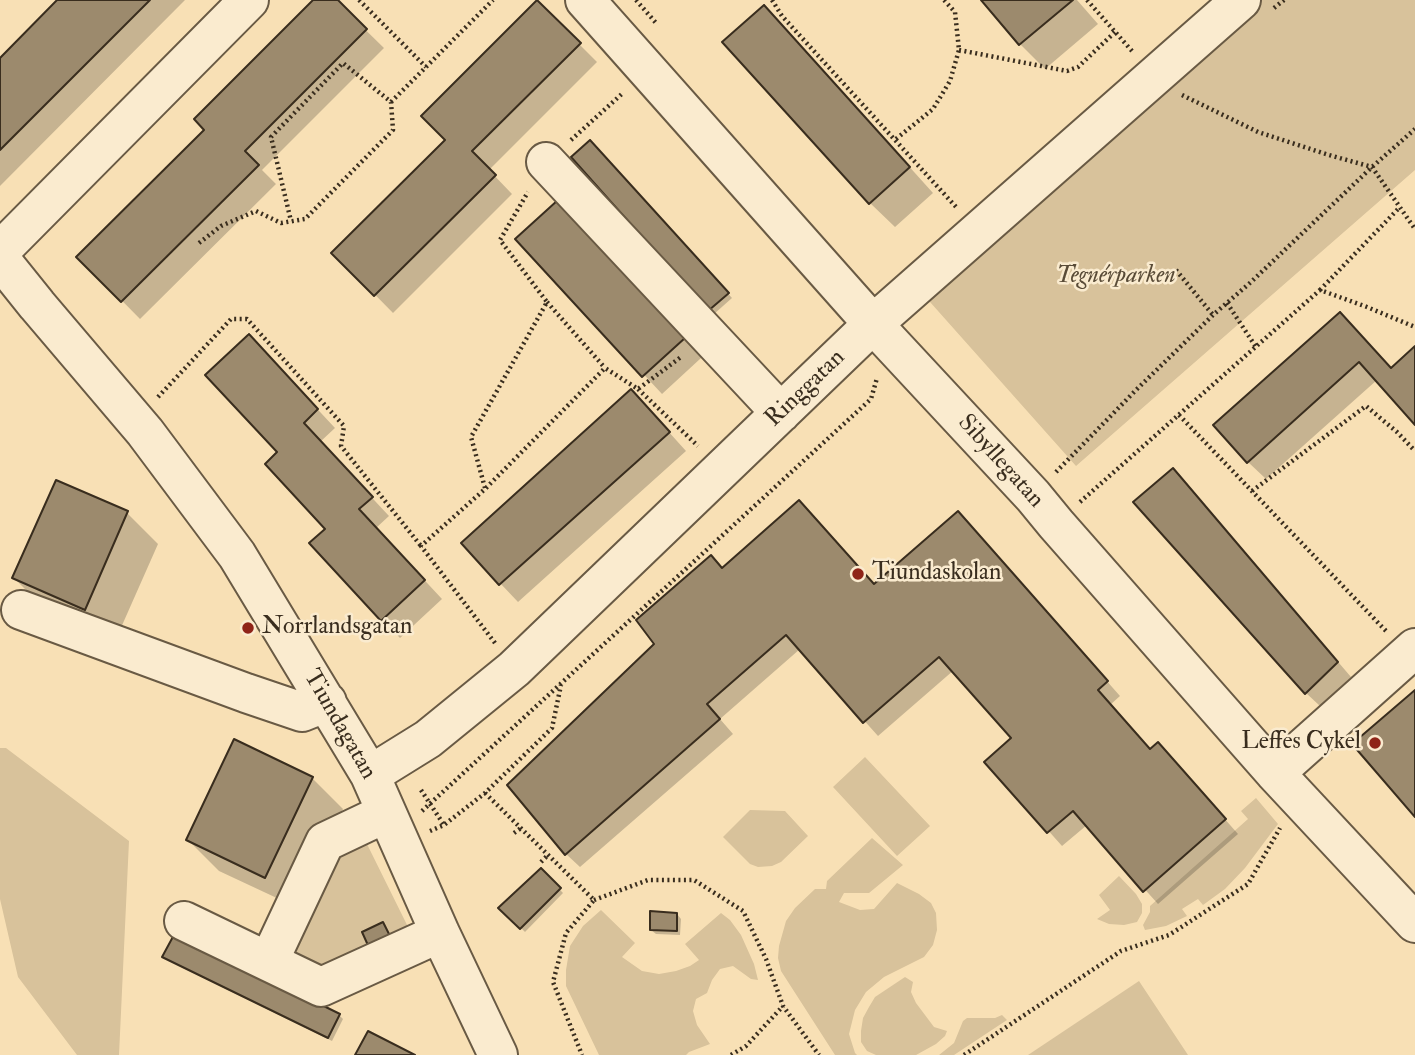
<!DOCTYPE html>
<html>
<head>
<meta charset="utf-8">
<style>
  body { margin:0 }
  canvas { display:block; background:#f8e0b5 }
</style>
</head>
<body>
<canvas width="1415" height="1055"></canvas>
<script>
const context = document.querySelector('canvas').getContext('2d');
context.lineJoin = 'round';
function fillPath(path, color) {
  context.fillStyle = color;
  context.fill(path, 'evenodd');
}
function toPath(rows) {
  const path = new Path2D();
  for (const r of rows) {
    path.moveTo(r[0], r[1]);
    for (let i = 2; i < r.length; i += 2) path.lineTo(r[i], r[i + 1]);
  }
  return path;
}
function stroke(path, color, width, dash) {
  context.strokeStyle = color;
  context.lineWidth = width;
  context.lineCap = dash ? 'butt' : 'round';
  context.setLineDash(dash || []);
  context.stroke(path);
}
function drawText(font, color, halo, rows, align = 'center') {
  context.font = font + ' "IM FELL Double Pica",serif';
  context.lineWidth = 5;
  context.setLineDash([]);
  context.textBaseline = 'middle';
  context.strokeStyle = halo;
  context.fillStyle = color;
  for (const [text, x, y, turn = 0] of rows) {
    context.save();
    context.translate(x, y);
    context.rotate((+turn || 0) * Math.PI / 180);
    context.textAlign = isNaN(turn) ? turn : align;
    if (halo) context.strokeText(text, 0, 0);
    context.fillText(text, 0, 0);
    context.restore();
  }
}
fillPath(toPath([
  [1261,0,1415,0,1415,170,1076,466,922,293],
  [0,748,6,748,129,841,119,1055,77,1055,18,977,0,899],
  [865,757,930,826,897,856,833,787],
  [1256,798,1278,824,1245,868,1225,889,1203,905,1198,899,1182,909,1187,916,1166,926,1145,930,1143,925,1150,912,1150,906,1248,819,1241,811],
  [750,810,785,811,808,836,781,862,772,866,758,867,750,864,723,837],
  [364,838,411,933,339,966,319,966,303,960,294,950,338,846],
  [872,838,903,865,869,893,844,893,839,902,860,910,874,909,897,883,919,894,931,903,936,913,937,930,933,945,924,957,884,977,866,992,855,1010,849,1034,855,1053,857,1055,835,1055,781,971,778,958,779,946,786,921,795,908,815,889,826,889,827,881],
  [1119,876,1136,894,1142,904,1142,913,1137,922,1124,925,1109,924,1097,919,1110,910,1099,895],
  [601,910,635,943,622,957,642,971,659,974,676,971,690,966,699,960,685,944,721,913,730,920,741,935,754,964,758,980,751,979,733,966,720,969,712,980,707,993,696,999,693,1011,697,1025,710,1044,689,1052,686,1055,599,1055,566,986,566,970,570,946,583,926],
  [905,977,913,982,911,992,916,1003,934,1027,947,1031,945,1036,936,1044,916,1055,876,1055,867,1051,861,1042,861,1031,863,1018,869,1007,875,997],
  [1139,981,1188,1055,1028,1055],
  [1002,1015,1007,1020,954,1055,939,1055,954,1043,963,1021,967,1018,995,1018]
]), '#d8c29b');
fillPath(toPath([
  [60,0,185,0,0,186,0,60],
  [316,0,335,0,384,48,262,170,276,184,140,319,79,257,206,130],
  [983,0,1077,0,1098,24,1045,69,1020,44],
  [537,2,597,62,489,170,512,194,393,313,334,253,447,140],
  [788,32,933,193,895,227,870,203],
  [590,143,732,298,714,314,573,158],
  [518,239,713,347,662,394],
  [1340,314,1392,369,1415,349,1415,422,1377,380,1266,479,1248,462],
  [267,355,335,428,320,442,389,516,376,528,442,599,400,638,311,544,327,529,279,452],
  [649,410,686,451,518,602,463,544],
  [1187,485,1351,677,1320,706,1306,693],
  [127,513,158,544,116,639,45,609,14,578],
  [971,527,1120,696,1110,705,1151,750,1171,758,1238,834,1158,904,1087,825,1062,846,987,762,1014,738,954,670,878,736,800,649,720,719,733,734,580,867,566,854,656,644,723,569,875,586],
  [312,778,343,809,296,907,219,871,188,840],
  [541,870,563,893,525,932,501,908],
  [677,914,681,919,680,935,656,934,651,930],
  [164,957,339,1015,343,1019,332,1041,169,961]
]), '#0003');
const building = toPath([
  [57,0,150,0,0,150,0,58,57,0],
  [313,0,338,0,367,29,245,151,259,165,121,302,76,257,204,130,194,119,313,0],
  [537,0,581,43,472,151,496,175,374,296,331,253,445,140,421,116,537,0],
  [981,0,1073,0,1019,45,981,0],
  [764,5,910,167,869,204,722,42,764,5],
  [590,140,729,293,708,311,571,157,590,140],
  [569,190,696,328,642,377,515,239,569,190],
  [1340,312,1391,368,1415,346,1415,425,1359,362,1247,463,1213,425,1340,312],
  [249,334,318,409,304,423,373,497,359,509,425,580,381,621,309,543,325,529,265,464,277,452,205,375,249,334],
  [631,389,670,432,499,585,461,543,631,389],
  [1173,468,1338,662,1305,694,1133,502,1173,468],
  [56,480,128,511,85,610,12,578,56,480],
  [799,500,874,584,958,511,1108,681,1098,690,1150,749,1158,742,1226,819,1143,892,1073,811,1047,833,984,762,1011,738,939,657,863,723,786,635,707,704,720,719,565,855,507,785,654,644,636,620,711,555,722,568,799,500],
  [1415,690,1415,817,1352,744,1415,690],
  [234,739,313,777,265,878,186,840,234,739],
  [541,868,561,888,520,929,498,908,541,868],
  [650,911,677,913,677,931,650,930,650,911],
  [383,922,393,942,371,952,362,932,383,922],
  [175,933,340,1014,328,1038,162,957,175,933],
  [368,1031,415,1055,355,1055,368,1031]
]);
fillPath(building, '#9c8a6d');
stroke(building, '#392d1e', 2);
const minor = toPath([
  [585,0,873,324,1033,496,1056,524,1275,773,1415,923],
  [546,162,781,413],
  [0,251,249,0],
  [0,259,37,305,145,432,237,555,370,775,440,933,498,1055],
  [21,610,246,693,302,712,327,702],
  [1275,773,1415,648],
  [370,775,428,739,514,669,873,324,1241,0],
  [184,921,321,987,440,933],
  [269,961,325,842,386,813]
]);
stroke(minor, '#695a44', 42);
stroke(toPath([
  [359,0,426,67],
  [636,0,656,23],
  [772,0,782,16,957,208],
  [1087,0,1132,51],
  [1274,8,1284,0],
  [959,50,1067,71,1078,67,1115,32],
  [1182,95,1258,132,1329,155,1372,167,1415,229],
  [391,102,493,0],
  [896,139,933,109,950,81,959,50,955,12,944,0],
  [571,140,624,92],
  [199,243,221,226,256,211,281,223,305,219,393,130,391,102,343,63,271,137,291,221],
  [1176,270,1213,315],
  [1320,290,1400,207],
  [547,302,605,368],
  [1227,303,1256,347],
  [638,389,698,446],
  [158,397,231,319,247,319,344,426,341,446,421,546],
  [1179,415,1386,631],
  [1056,472,1136,390,1213,315,1251,282,1372,167,1415,129],
  [485,488,471,437,547,302,500,240,528,192],
  [1252,491,1366,406,1397,432,1415,451],
  [1080,502,1320,290,1367,307,1415,327],
  [495,643,421,546,485,489,605,368,638,389,681,357],
  [421,790,444,825],
  [485,793,594,900,566,933,553,982,582,1055],
  [422,811,871,399,877,378],
  [430,831,444,825,485,793,552,728,561,685],
  [514,833,521,828],
  [541,862,548,855],
  [594,900,648,880,694,880,743,911,766,959,783,1006,819,1055],
  [731,1055,746,1046,783,1006],
  [964,1055,1121,951,1169,935,1248,884,1280,828]
]), '#392d1e', 4.5, [2, 3.5]);
stroke(minor, '#faebcf', 38);
for (const [x, y, r, color] of [
  [858,574,7,"#8f2418"],
  [248,628,7,"#8f2418"],
  [1375,743,7,"#8f2418"]
]) {
  const dot = new Path2D();
  dot.arc(x, y, r, 0, 2 * Math.PI);
  context.fillStyle = color;
  context.fill(dot);
  stroke(dot, '#faebcf', 2.5);
}
drawText('italic 24px', '#594b37', '#faebcf', [
  ["Tegnérparken",1116,277]
]);
drawText('24px', '#392d1e', '#faebcf', [
  ["Ringgatan",806,389,-44],
  ["Sibyllegatan",1000,462,48],
  ["Tiundagatan",339,725,60]
]);
drawText('24px', '#392d1e', '#faebcf', [
  ["Tiundaskolan",872,574],
  ["Norrlandsgatan",262,628],
  ["Leffes Cykel",1361,743,"right"]
], 'left');
</script>
</body>
</html>
